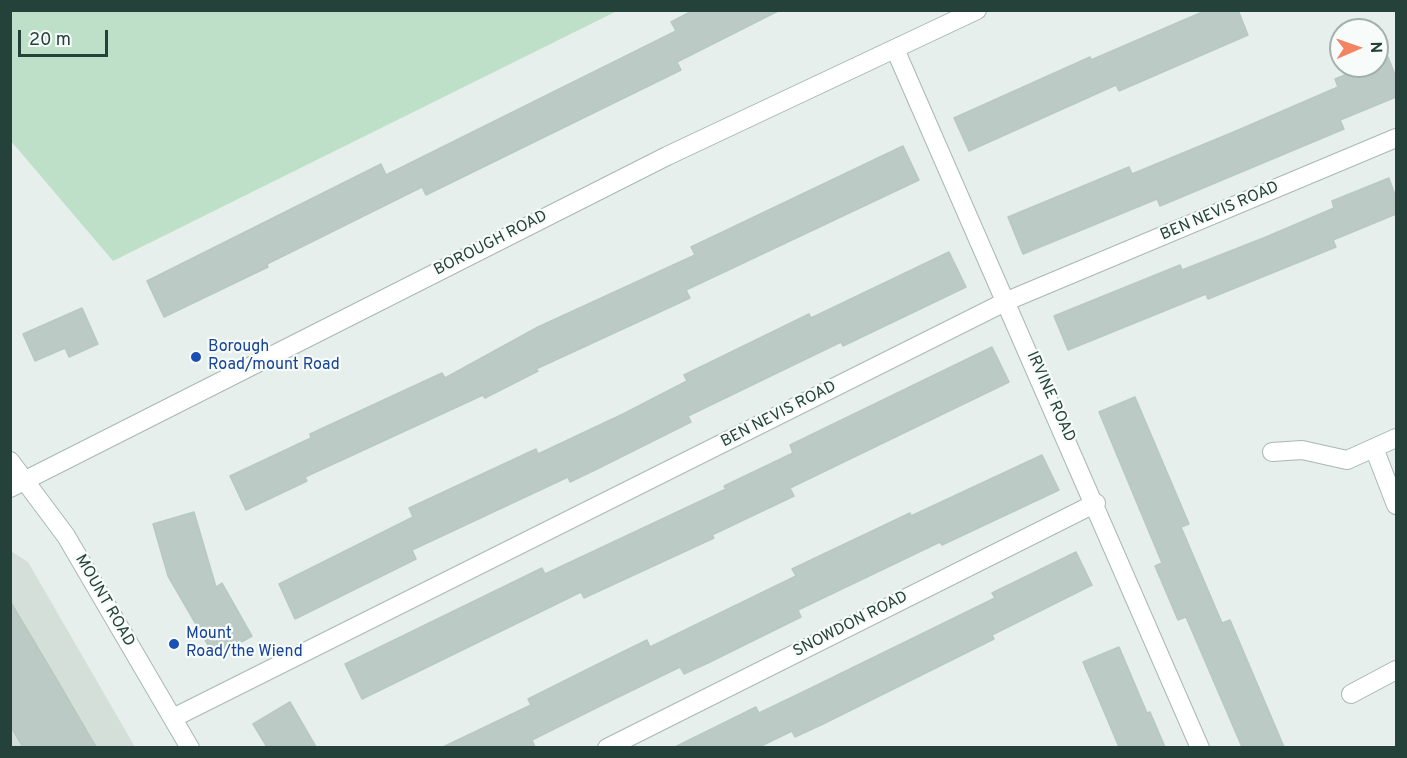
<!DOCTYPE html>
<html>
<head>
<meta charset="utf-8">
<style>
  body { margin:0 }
  #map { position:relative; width:1407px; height:758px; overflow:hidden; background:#e6efeb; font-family:Overpass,sans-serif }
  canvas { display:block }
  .frame { position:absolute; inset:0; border:12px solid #24423a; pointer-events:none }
  .north { position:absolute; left:1329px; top:18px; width:60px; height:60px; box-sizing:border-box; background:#f7fbf9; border:2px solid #a3b1ad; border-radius:50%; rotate:88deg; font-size:16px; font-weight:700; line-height:24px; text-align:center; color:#24423a }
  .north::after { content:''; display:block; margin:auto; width:21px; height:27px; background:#f4845f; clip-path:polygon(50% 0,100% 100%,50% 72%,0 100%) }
  .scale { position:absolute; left:18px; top:30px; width:90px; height:27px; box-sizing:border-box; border:3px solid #24423a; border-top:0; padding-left:8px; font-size:18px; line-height:21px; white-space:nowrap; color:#24423a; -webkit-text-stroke:4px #f7fbf9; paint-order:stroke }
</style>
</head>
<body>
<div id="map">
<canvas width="1407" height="758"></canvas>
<div class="frame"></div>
<div class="north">N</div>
<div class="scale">20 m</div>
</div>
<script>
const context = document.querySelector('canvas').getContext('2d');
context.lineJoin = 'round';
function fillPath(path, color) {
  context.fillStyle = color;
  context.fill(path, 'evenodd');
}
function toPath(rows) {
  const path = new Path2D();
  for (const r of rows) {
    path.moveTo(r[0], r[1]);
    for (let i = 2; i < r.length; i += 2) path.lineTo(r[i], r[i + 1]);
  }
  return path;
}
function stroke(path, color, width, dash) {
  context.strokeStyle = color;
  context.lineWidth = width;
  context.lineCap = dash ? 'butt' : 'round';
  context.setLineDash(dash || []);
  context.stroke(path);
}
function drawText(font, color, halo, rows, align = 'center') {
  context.font = font + ' Overpass,sans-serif';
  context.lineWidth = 4.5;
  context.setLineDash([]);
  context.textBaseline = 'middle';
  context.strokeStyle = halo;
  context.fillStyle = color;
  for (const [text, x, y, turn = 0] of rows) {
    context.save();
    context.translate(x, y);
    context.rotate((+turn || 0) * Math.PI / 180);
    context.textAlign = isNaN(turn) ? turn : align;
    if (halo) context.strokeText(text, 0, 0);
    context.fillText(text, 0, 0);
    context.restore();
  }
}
fillPath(toPath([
  [11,551,28,562,135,747,11,748]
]), '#d4dfda');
fillPath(toPath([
  [10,11,11,10,617,11,113,261,11,141]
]), '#bfe0c8');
const building = toPath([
  [694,10,780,10,677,62,681,70,426,195,422,187,267,264,268,267,164,317,147,281,381,164,386,175,676,31,671,22,694,10],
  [1207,10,1238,10,1248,35,1119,91,1116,85,969,151,954,118,1090,57,1091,60,1207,10],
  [1388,57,1396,77,1396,97,1340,120,1344,129,1160,206,1157,199,1023,254,1008,217,1129,167,1132,174,1236,131,1338,87,1335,79,1367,66,1377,66,1377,62,1388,57],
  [903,146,919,180,686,290,690,298,536,369,538,371,485,398,483,395,305,477,307,481,246,510,230,476,311,438,310,434,442,373,445,378,538,327,695,255,691,247,903,146],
  [1389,178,1396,198,1396,214,1333,240,1336,247,1208,299,1206,294,1068,350,1054,316,1180,265,1182,270,1266,237,1334,208,1332,201,1389,178],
  [949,252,966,287,843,346,841,342,688,416,691,422,597,469,570,482,568,477,412,550,416,559,295,619,279,584,413,517,409,508,536,449,538,454,623,414,687,381,684,375,809,314,811,318,949,252],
  [82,308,98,344,69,357,65,348,35,361,23,334,82,308],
  [992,347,1009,382,790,488,794,496,712,535,714,538,584,598,581,592,362,699,345,664,542,568,545,574,726,489,724,486,793,453,790,445,992,347],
  [1135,397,1189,524,1181,527,1222,623,1230,620,1284,747,1242,747,1186,617,1178,620,1155,566,1162,563,1099,412,1135,397],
  [1042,455,1059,490,942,545,940,542,798,610,801,617,710,662,684,674,680,667,598,707,532,740,535,747,443,747,531,705,528,699,594,666,647,640,650,647,796,576,792,569,910,513,911,516,1042,455],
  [194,512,216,587,222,583,252,636,215,657,168,576,153,524,194,512],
  [1076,552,1092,585,992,635,994,639,823,724,795,737,792,731,759,747,675,747,756,707,759,713,807,690,995,598,992,593,1076,552],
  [10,601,57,680,96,747,23,747,10,725,10,601],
  [1119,647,1147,713,1150,712,1165,747,1119,747,1083,662,1119,647],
  [290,702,316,747,267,747,253,724,290,702]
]);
fillPath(building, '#bbcac4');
stroke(building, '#b8c9c2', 1.5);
const minor = toPath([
  [895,49,1200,748],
  [1374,448,1396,505],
  [1272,452,1302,450,1347,460,1396,438],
  [10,461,66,536,190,748],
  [10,488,667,156,977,10],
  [1351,694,1396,670],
  [173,718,1007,301,1396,138],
  [607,748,1096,503]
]);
stroke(minor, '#a8b8b2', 20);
stroke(minor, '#fff', 18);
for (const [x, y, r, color] of [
  [196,357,6,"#1a4fb4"],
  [174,644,6,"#1a4fb4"]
]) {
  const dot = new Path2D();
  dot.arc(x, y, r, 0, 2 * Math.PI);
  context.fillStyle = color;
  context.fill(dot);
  stroke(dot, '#f7fbf9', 2);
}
drawText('16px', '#24423a', '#f7fbf9', [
  ["BEN NEVIS ROAD",1220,212,-23],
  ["BOROUGH ROAD",491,244,-27],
  ["IRVINE ROAD",1050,397,66],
  ["BEN NEVIS ROAD",779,415,-27],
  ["MOUNT ROAD",104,601,60],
  ["SNOWDON ROAD",851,625,-27]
]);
drawText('16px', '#164399', '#f7fbf9', [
  ["Borough",208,348],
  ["Road/mount Road",208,366],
  ["Mount",186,635],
  ["Road/the Wiend",186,653]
], 'left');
</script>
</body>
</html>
